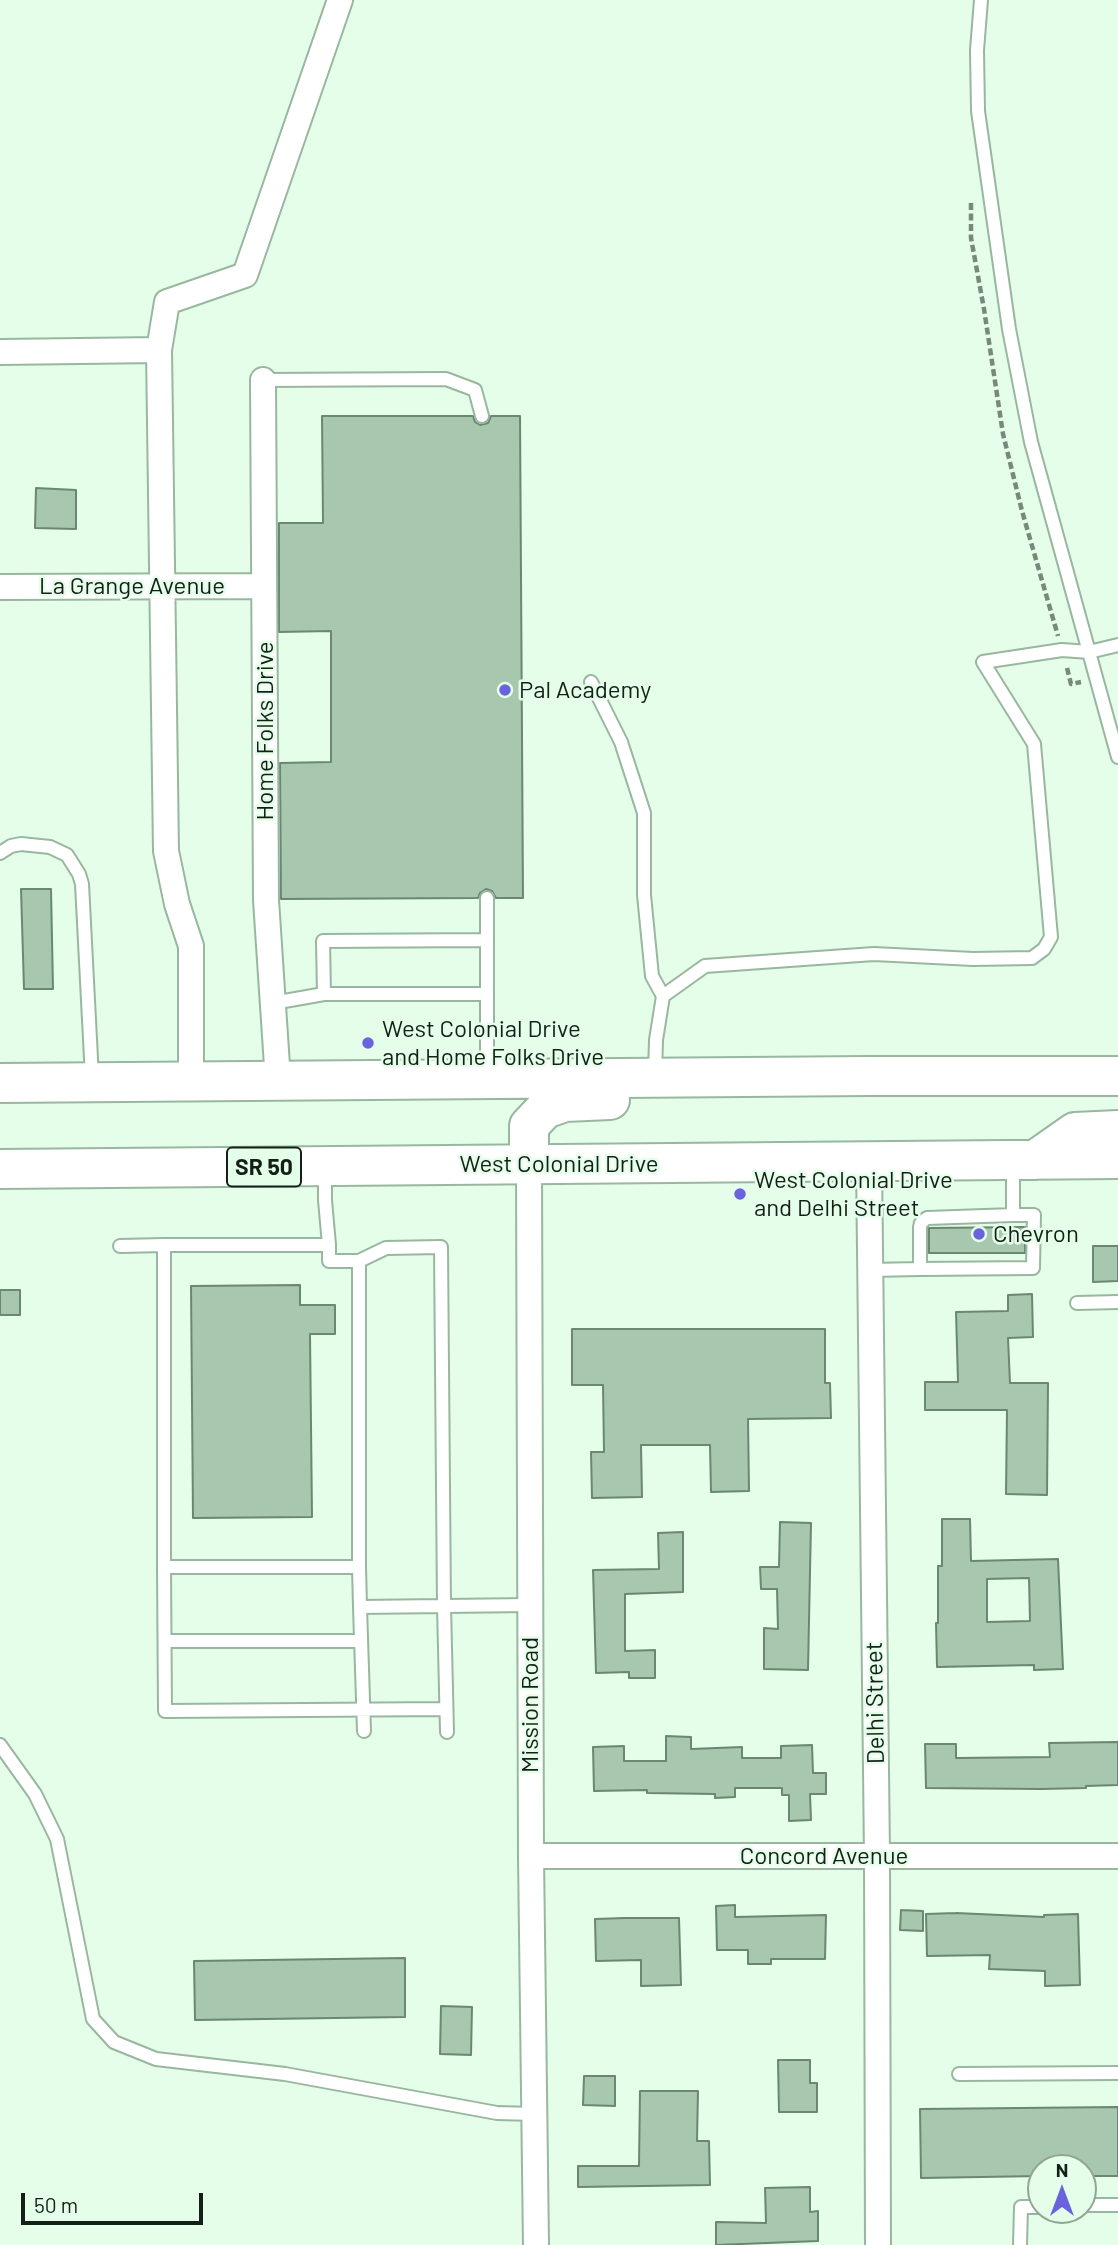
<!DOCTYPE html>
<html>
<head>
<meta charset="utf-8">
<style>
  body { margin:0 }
  #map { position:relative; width:1118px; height:2245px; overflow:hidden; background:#e4fee9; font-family:Barlow,sans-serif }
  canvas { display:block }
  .north { position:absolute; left:1027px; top:2154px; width:70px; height:70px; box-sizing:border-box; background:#e4fee9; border:2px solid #91a595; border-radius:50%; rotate:0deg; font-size:19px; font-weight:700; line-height:28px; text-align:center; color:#142017 }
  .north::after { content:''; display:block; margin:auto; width:24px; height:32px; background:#6964dd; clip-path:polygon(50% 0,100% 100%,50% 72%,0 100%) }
  .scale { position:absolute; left:21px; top:2193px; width:182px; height:32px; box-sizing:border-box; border:4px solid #142017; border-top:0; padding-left:9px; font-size:21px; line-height:24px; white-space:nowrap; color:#142017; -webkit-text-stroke:5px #e4fee9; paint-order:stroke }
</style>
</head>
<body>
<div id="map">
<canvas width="1118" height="2245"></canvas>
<div class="north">N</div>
<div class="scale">50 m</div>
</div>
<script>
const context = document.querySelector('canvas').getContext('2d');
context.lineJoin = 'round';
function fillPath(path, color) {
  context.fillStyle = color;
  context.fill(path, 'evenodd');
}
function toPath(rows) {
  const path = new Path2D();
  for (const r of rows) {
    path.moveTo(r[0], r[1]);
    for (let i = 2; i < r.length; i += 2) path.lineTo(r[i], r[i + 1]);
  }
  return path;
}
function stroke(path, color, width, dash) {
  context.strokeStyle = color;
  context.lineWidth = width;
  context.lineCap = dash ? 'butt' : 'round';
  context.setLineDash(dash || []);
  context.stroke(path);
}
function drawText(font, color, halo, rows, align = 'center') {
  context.font = font + ' Barlow,sans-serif';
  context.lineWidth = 5;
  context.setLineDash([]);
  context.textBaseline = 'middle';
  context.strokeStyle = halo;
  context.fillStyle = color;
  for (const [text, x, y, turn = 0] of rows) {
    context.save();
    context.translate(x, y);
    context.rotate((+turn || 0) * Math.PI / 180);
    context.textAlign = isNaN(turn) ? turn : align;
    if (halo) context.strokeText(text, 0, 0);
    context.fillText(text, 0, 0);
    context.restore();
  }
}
const building = toPath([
  [322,416,473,416,475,422,480,425,488,423,491,416,520,416,523,898,496,898,492,891,486,889,480,893,478,898,281,899,280,763,331,762,331,631,279,632,279,523,323,523,322,416],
  [36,488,76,490,76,529,35,528,36,488],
  [21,889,51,889,53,989,24,989,21,889],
  [1025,1227,1025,1253,929,1253,929,1228,1025,1227],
  [1093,1246,1118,1246,1118,1281,1093,1282,1093,1246],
  [300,1285,300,1305,335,1305,335,1334,310,1334,312,1517,193,1518,191,1286,300,1285],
  [0,1290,20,1290,20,1315,0,1315,0,1290],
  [1032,1294,1033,1337,1008,1338,1010,1383,1048,1383,1047,1495,1006,1494,1007,1410,925,1410,925,1382,958,1382,956,1312,1008,1311,1008,1295,1032,1294],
  [572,1329,825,1329,825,1383,830,1383,831,1418,748,1419,749,1491,711,1492,710,1445,641,1445,642,1497,592,1498,591,1452,604,1452,603,1385,572,1385,572,1329],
  [942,1519,970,1519,971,1561,1058,1559,1063,1669,1034,1670,1034,1665,937,1667,936,1623,938,1623,938,1566,942,1566,942,1519],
  [1029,1578,1030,1621,987,1622,987,1579,1029,1578],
  [780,1522,811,1523,808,1670,764,1669,764,1628,778,1629,777,1589,761,1589,760,1567,779,1567,780,1522],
  [683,1532,683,1592,625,1594,625,1651,655,1650,655,1678,629,1678,629,1672,596,1673,593,1570,659,1569,658,1533,683,1532],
  [666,1736,691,1737,691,1749,742,1747,742,1758,781,1758,781,1746,812,1745,813,1773,826,1773,826,1794,810,1794,811,1820,789,1821,789,1795,782,1795,782,1788,735,1788,735,1797,715,1798,715,1794,647,1793,647,1790,594,1791,593,1747,624,1746,624,1761,666,1761,666,1736],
  [1118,1742,1118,1785,1086,1786,1086,1788,1041,1789,926,1788,925,1744,956,1744,956,1758,1050,1757,1049,1743,1118,1742],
  [735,1905,735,1917,826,1915,825,1959,771,1959,771,1964,748,1964,748,1950,717,1950,716,1906,735,1905],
  [901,1910,923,1911,923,1931,900,1930,901,1910],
  [956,1913,1044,1917,1044,1915,1078,1914,1080,1985,1045,1986,1045,1971,989,1969,990,1955,927,1956,926,1914,956,1913],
  [625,1918,679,1918,681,1985,641,1986,641,1960,596,1961,595,1919,625,1918],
  [405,1958,405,2017,195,2020,194,1961,405,1958],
  [441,2006,472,2007,471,2055,440,2054,441,2006],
  [778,2060,810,2060,810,2083,817,2083,817,2112,779,2112,778,2060],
  [584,2076,615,2076,615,2106,583,2105,584,2076],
  [640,2091,698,2091,697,2141,709,2141,710,2185,578,2187,578,2166,639,2166,640,2091],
  [1118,2107,1118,2176,1083,2176,1083,2168,1041,2168,1041,2176,921,2178,920,2109,1118,2107],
  [810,2187,810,2212,818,2211,818,2241,716,2245,716,2222,766,2223,765,2188,810,2187]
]);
fillPath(building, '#a8c7af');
stroke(building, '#6a8771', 2);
const lane = toPath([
  [981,0,977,50,978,111,1009,329,1031,442,1118,757],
  [263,380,446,379,475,390,482,416],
  [591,682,621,742,644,813,644,895,652,976,663,996],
  [0,853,11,846,21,844,50,847,67,855,79,874,82,884,92,1078],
  [487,898,487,940],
  [324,994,323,941,487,940,487,994],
  [273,1003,324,994,487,994,487,1075],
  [655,1073,656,1040,663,996,705,966,874,954,973,959,1032,958,1044,949,1051,937,1034,744,983,662,1062,650,1089,652,1118,645],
  [325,1170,325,1200,329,1245,329,1261,359,1261,359,1567,164,1567,164,1245,329,1245],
  [120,1246,164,1245],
  [359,1261,386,1248,441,1247,444,1606,530,1605],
  [920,1269,1033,1268,1034,1215,1013,1215],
  [870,1270,920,1269,920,1227,921,1223,927,1218,1013,1215,1013,1163],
  [1077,1303,1118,1302],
  [164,1567,165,1711,446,1709],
  [359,1567,360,1607,444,1606,447,1732],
  [360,1607,364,1731],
  [165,1641,361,1641],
  [0,1745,35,1794,57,1839,93,2019,114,2042,156,2059,285,2074,497,2113,534,2114],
  [959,2074,1118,2073],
  [1083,2205,1118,2205],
  [1020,2245,1021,2207,1041,2207]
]);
const street = toPath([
  [0,352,159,350],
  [263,380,266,900,278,1081],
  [0,587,264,586],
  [191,1081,191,946,177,904,166,851,159,350,167,302,245,275,340,0],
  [869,1162,877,1856,878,2245],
  [529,1164,531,1856,536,2245],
  [531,1856,1118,1856]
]);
const highway = toPath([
  [0,1083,869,1076,1118,1076],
  [1035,1160,1075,1132,1118,1130],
  [529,1164,529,1126,545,1109,565,1102,610,1100],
  [0,1169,1118,1159]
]);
stroke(lane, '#99b79f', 16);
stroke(street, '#99b79f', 28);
stroke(highway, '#99b79f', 42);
stroke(toPath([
  [971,203,971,238,984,309,1003,434,1022,511,1058,636],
  [1067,668,1071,684,1081,682]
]), '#77897a', 4.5, [7, 3.5]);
stroke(lane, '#fff', 12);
stroke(street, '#fff', 24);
stroke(highway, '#fff', 38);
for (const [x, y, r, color] of [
  [505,690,7,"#6964dd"],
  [368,1043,7,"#6964dd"],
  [740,1194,7,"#6964dd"],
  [979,1234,7,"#6964dd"]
]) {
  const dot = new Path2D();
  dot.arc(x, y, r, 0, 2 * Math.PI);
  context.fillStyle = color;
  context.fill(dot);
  stroke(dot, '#e4fee9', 2.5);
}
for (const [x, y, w] of [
  [264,1167,74]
]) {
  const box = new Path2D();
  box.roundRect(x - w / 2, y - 19.5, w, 39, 5);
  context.fillStyle = '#e4fee9';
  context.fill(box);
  stroke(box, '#142017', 2);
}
drawText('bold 23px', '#142017', null, [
  ["SR 50",264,1167]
]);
drawText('24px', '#142017', '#e4fee9', [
  ["La Grange Avenue",132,586],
  ["Home Folks Drive",265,731,-90],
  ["West Colonial Drive",559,1164],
  ["Delhi Street",875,1703,-91],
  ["Mission Road",530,1705,-90],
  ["Concord Avenue",824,1856]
]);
drawText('24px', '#142017', '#e4fee9', [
  ["Pal Academy",519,690],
  ["West Colonial Drive",382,1029],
  ["and Home Folks Drive",382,1057],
  ["West Colonial Drive",754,1180],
  ["and Delhi Street",754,1208],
  ["Chevron",993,1234]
], 'left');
</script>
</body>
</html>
